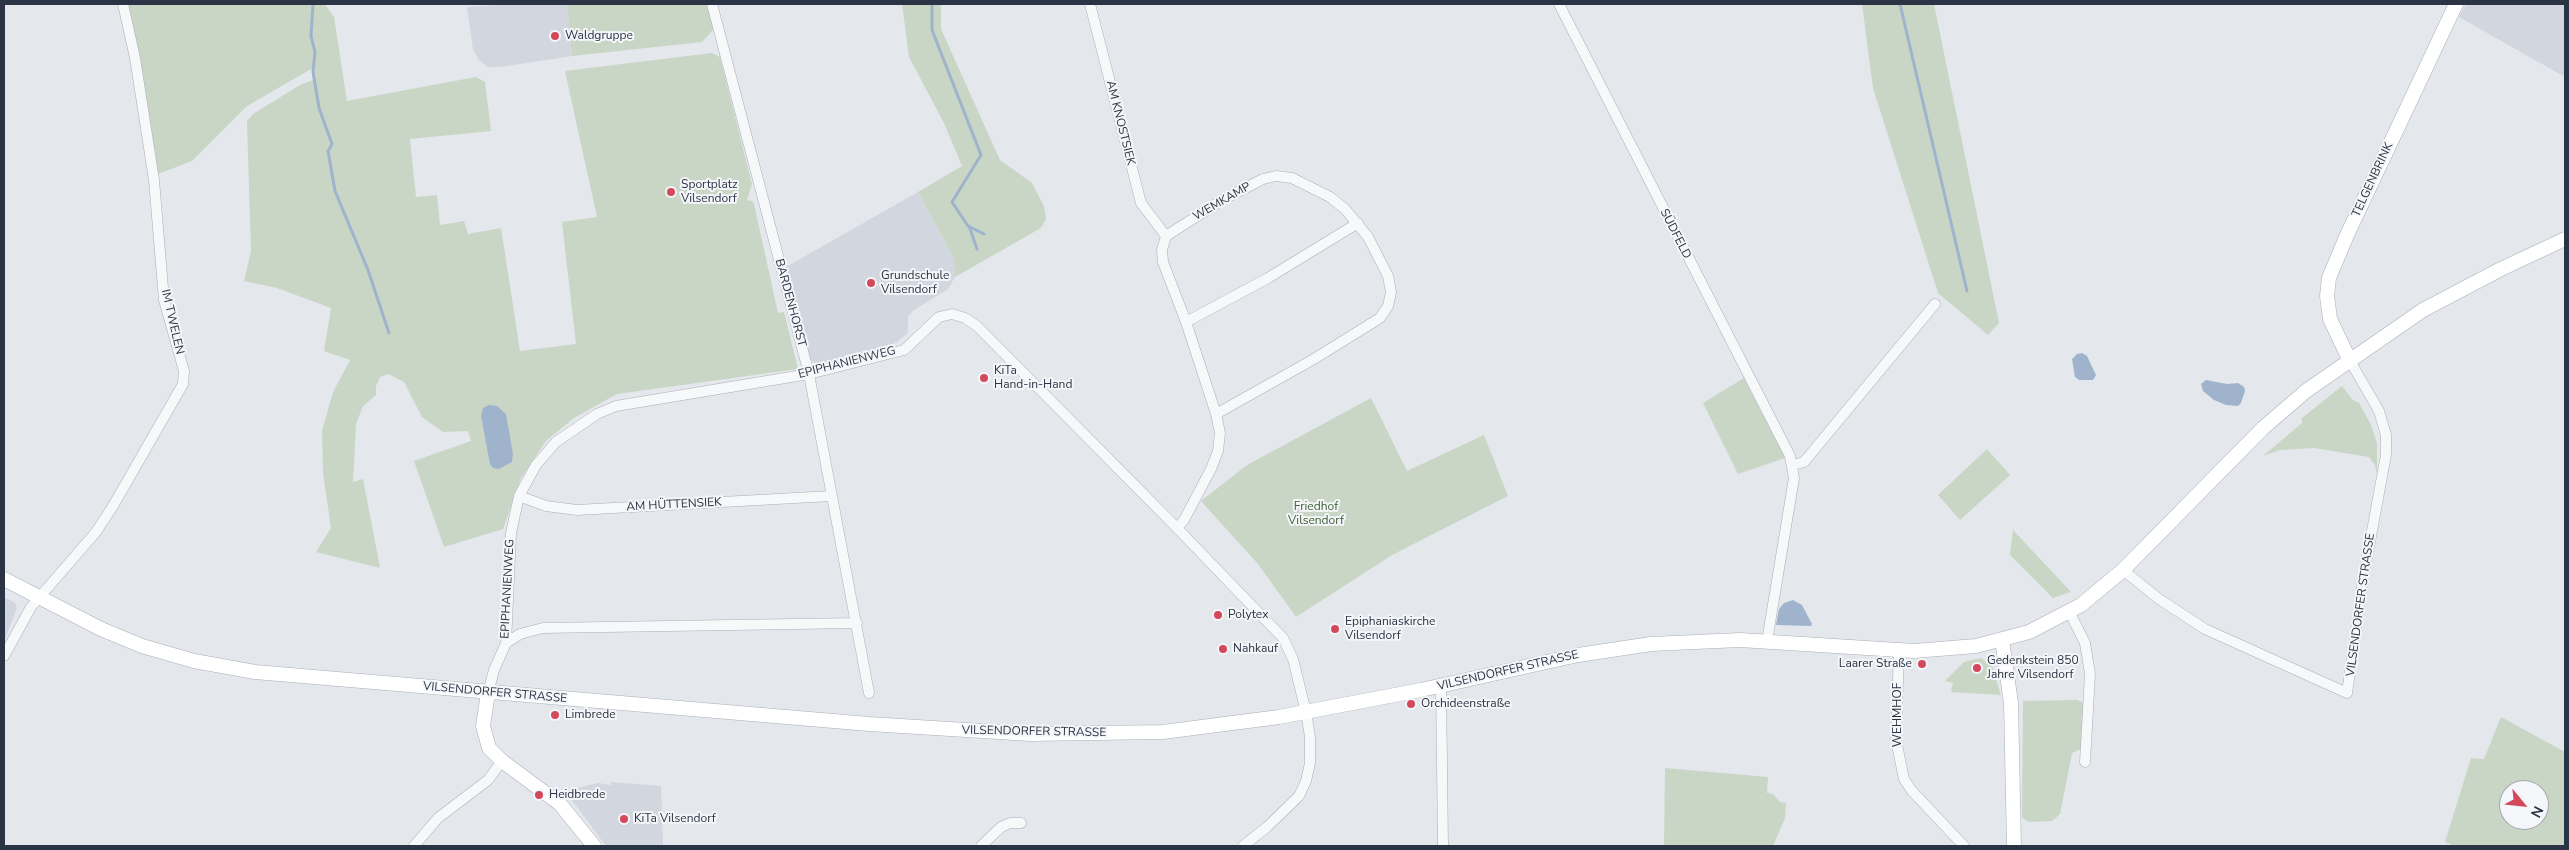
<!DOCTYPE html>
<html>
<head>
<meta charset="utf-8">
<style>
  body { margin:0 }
  #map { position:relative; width:2569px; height:850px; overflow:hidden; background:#e4e7ec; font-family:"Nunito Sans",sans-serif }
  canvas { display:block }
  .frame { position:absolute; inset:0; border:5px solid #2b3445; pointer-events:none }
  .north { position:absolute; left:2499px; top:780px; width:50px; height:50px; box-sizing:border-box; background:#f4f6f9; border:1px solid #a4a8b1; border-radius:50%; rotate:118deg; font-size:14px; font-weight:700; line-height:20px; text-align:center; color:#2b3445 }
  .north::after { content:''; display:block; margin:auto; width:18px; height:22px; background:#d1495b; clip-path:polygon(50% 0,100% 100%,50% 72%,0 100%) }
</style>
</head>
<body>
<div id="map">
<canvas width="2569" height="850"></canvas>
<div class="frame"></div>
<div class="north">N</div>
</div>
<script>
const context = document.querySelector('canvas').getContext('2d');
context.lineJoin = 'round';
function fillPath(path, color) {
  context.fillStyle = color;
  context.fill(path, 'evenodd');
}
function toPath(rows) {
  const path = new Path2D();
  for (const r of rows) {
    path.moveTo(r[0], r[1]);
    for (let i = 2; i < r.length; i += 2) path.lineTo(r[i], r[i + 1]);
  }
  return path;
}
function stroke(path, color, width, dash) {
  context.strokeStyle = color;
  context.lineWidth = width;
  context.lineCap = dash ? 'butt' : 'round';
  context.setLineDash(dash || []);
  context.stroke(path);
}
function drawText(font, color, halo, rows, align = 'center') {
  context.font = font + ' "Nunito Sans",sans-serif';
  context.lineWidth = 4;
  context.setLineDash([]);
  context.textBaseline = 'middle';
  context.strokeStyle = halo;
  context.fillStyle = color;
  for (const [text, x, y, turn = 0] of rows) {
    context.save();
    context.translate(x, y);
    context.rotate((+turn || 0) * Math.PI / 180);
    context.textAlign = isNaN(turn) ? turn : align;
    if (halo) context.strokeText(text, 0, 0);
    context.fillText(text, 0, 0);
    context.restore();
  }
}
fillPath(toPath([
  [510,4,567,4,572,56,500,67,488,67,479,60,473,50,467,7],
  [2466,4,2565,4,2565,77,2459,17],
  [918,192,954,258,955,277,948,289,914,310,908,316,908,333,898,341,888,347,819,364,814,363,810,359,786,267],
  [4,597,15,603,17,608,4,642],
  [611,782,661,786,663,846,606,846,565,791,598,783,611,785]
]), '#d2d6de');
fillPath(toPath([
  [126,4,325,4,334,17,347,101,476,77,485,82,491,131,410,139,416,197,437,195,440,225,464,221,468,234,501,228,520,351,576,344,562,222,597,217,565,71,712,53,720,57,752,184,747,200,752,201,754,204,778,313,784,312,798,369,617,394,574,418,546,441,521,478,503,529,444,547,414,461,471,441,468,431,443,432,422,417,404,382,388,374,380,377,376,386,376,395,363,406,356,424,353,482,363,479,380,568,316,552,331,528,323,473,322,431,333,392,350,360,324,351,331,308,277,288,244,281,251,251,247,121,253,114,300,85,315,79,313,68,247,106,192,161,158,174],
  [567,4,707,4,714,29,702,42,572,56],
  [902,4,941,4,941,29,1000,160,1032,183,1044,206,1046,219,1041,228,955,277,954,258,918,192,962,166,944,123,909,57],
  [1862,4,1934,4,1999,323,1988,335,1938,293,1873,88],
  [1744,378,1785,458,1738,474,1703,403],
  [2342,386,2353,400,2359,403,2371,425,2377,443,2377,475,2375,465,2369,457,2314,448,2280,450,2263,456,2302,423,2302,418],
  [1371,398,1407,471,1484,435,1508,496,1392,555,1296,617,1258,564,1201,501,1247,465],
  [1987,449,2010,475,1960,520,1938,495],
  [2013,530,2071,592,2053,598,2010,555],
  [1981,658,1992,666,2001,695,1951,692,1953,683,1945,681,1964,662],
  [2077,700,2084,703,2083,748,2072,753,2060,814,2052,821,2028,822,2022,817,2023,701],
  [2501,717,2565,752,2565,846,2455,846,2445,842,2471,758,2484,759],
  [2509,790,2539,790,2539,820,2509,820],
  [1665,768,1768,777,1767,793,1773,794,1780,802,1786,803,1785,818,1773,846,1664,846]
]), '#c9d6c5');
fillPath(toPath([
  [2082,353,2087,356,2096,375,2093,380,2079,380,2075,377,2072,359,2077,354],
  [2206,380,2227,384,2238,383,2244,387,2245,391,2241,403,2238,406,2226,405,2214,400,2203,391,2201,384],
  [489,405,497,406,506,414,513,454,512,462,499,469,493,468,490,464,481,416,483,408],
  [1793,600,1802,605,1812,624,1811,626,1776,625,1779,609,1784,603]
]), '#9fb4cc');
stroke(toPath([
  [313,4,311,36,315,52,313,72,319,108,332,144,328,151,335,191,368,270,389,333],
  [932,4,932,30,981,155,952,202,968,226,984,234],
  [1900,4,1967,291],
  [969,226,977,249]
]), '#9fb4cc', 3);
const street = toPath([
  [712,4,809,374,869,693],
  [1090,4,1141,203,1166,236],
  [1559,4,1790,456,1794,478,1767,641],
  [1186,322,1268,278,1358,223],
  [1793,465,1804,462,1935,304],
  [519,496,546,506,577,510,831,496],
  [1177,528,1184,520,1211,469,1218,451,1220,433,1216,414,1186,322,1163,262,1162,250,1166,236,1224,199,1263,179,1276,176,1292,178,1330,197,1345,209,1368,237,1388,276,1391,292,1388,306,1380,318,1314,359,1216,414],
  [2123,570,2159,599,2205,629,2347,693,2364,574,2386,455,2386,435,2379,411,2349,359],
  [2070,613,2085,643,2090,674,2085,762],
  [506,643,520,634,543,628,857,623],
  [1899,651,1896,740,1904,779,1912,791,1964,846],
  [4,656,31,607,96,532,113,506,183,384,184,371,164,300,154,180,135,58,123,4],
  [1441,685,1443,846],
  [488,693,494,670,506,643,511,533,519,496,536,465,556,442,597,414,616,406,809,374,904,350,939,317,952,314,965,318,977,326,1177,528,1283,638,1293,659,1306,712,1310,737,1310,763,1306,781,1299,796,1267,827,1243,846],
  [414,846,438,818,488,780,502,761],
  [981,846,1001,827,1010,823,1021,823]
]);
const secondary = toPath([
  [2349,359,2330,319,2327,296,2329,278,2347,235,2456,4],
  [4,579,101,629,142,646,194,661,255,672,869,724,1031,734,1163,732,1279,717,1421,690,1578,655,1651,644,1740,640,1914,651,1976,646,2029,632,2081,605,2123,570,2263,428,2306,391,2423,310,2501,269,2565,239],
  [2002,640,2011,703,2014,846],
  [488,693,483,726,489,748,502,761,560,804,594,846]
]);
stroke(street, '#a9aeb7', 11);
stroke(secondary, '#a9aeb7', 15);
stroke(street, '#f7f8fa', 10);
stroke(secondary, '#fff', 14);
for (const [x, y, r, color] of [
  [555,36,5,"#d1495b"],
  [671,192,5,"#d1495b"],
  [871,283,5,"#d1495b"],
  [984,378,5,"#d1495b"],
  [1218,615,5,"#d1495b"],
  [1335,629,5,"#d1495b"],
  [1223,649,5,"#d1495b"],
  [1922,664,5,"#d1495b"],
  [1977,668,5,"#d1495b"],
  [1411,704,5,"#d1495b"],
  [555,715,5,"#d1495b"],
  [539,795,5,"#d1495b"],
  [624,819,5,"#d1495b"]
]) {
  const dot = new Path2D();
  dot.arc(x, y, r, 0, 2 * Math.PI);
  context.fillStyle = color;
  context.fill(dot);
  stroke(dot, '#f4f6f9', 2);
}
drawText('12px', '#2b3445', '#f4f6f9', [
  ["Waldgruppe",565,36],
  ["Sportplatz",681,185],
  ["Vilsendorf",681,199],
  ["Grundschule",881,276],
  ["Vilsendorf",881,290],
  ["KiTa",994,371],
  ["Hand-in-Hand",994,385],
  ["Polytex",1228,615],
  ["Epiphaniaskirche",1345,622],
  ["Vilsendorf",1345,636],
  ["Nahkauf",1233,649],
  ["Gedenkstein 850",1987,661],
  ["Jahre Vilsendorf",1987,675],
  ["Laarer Straße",1912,664,"right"],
  ["Orchideenstraße",1421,704],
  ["Limbrede",565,715],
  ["Heidbrede",549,795],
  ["KiTa Vilsendorf",634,819]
], 'left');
drawText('12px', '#2b3445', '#f4f6f9', [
  ["AM KNOSTSIEK",1120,123,76],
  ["TELGENBRINK",2373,180,-65],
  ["WEMKAMP",1222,202,-30],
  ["SÜDFELD",1675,234,63],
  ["BARDENHORST",790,303,75],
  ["IM TWELEN",172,322,77],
  ["EPIPHANIENWEG",847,363,-14],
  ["AM HÜTTENSIEK",674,505,-3],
  ["EPIPHANIENWEG",508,589,-87],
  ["VILSENDORFER STRASSE",2361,605,-82],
  ["VILSENDORFER STRASSE",1508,671,-13],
  ["VILSENDORFER STRASSE",495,693,5],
  ["WEHMHOF",1898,715,-90],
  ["VILSENDORFER STRASSE",1034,732,1]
]);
drawText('12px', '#3f6138', '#f4f6f9', [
  ["Friedhof",1316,507],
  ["Vilsendorf",1316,521]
]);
</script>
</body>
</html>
